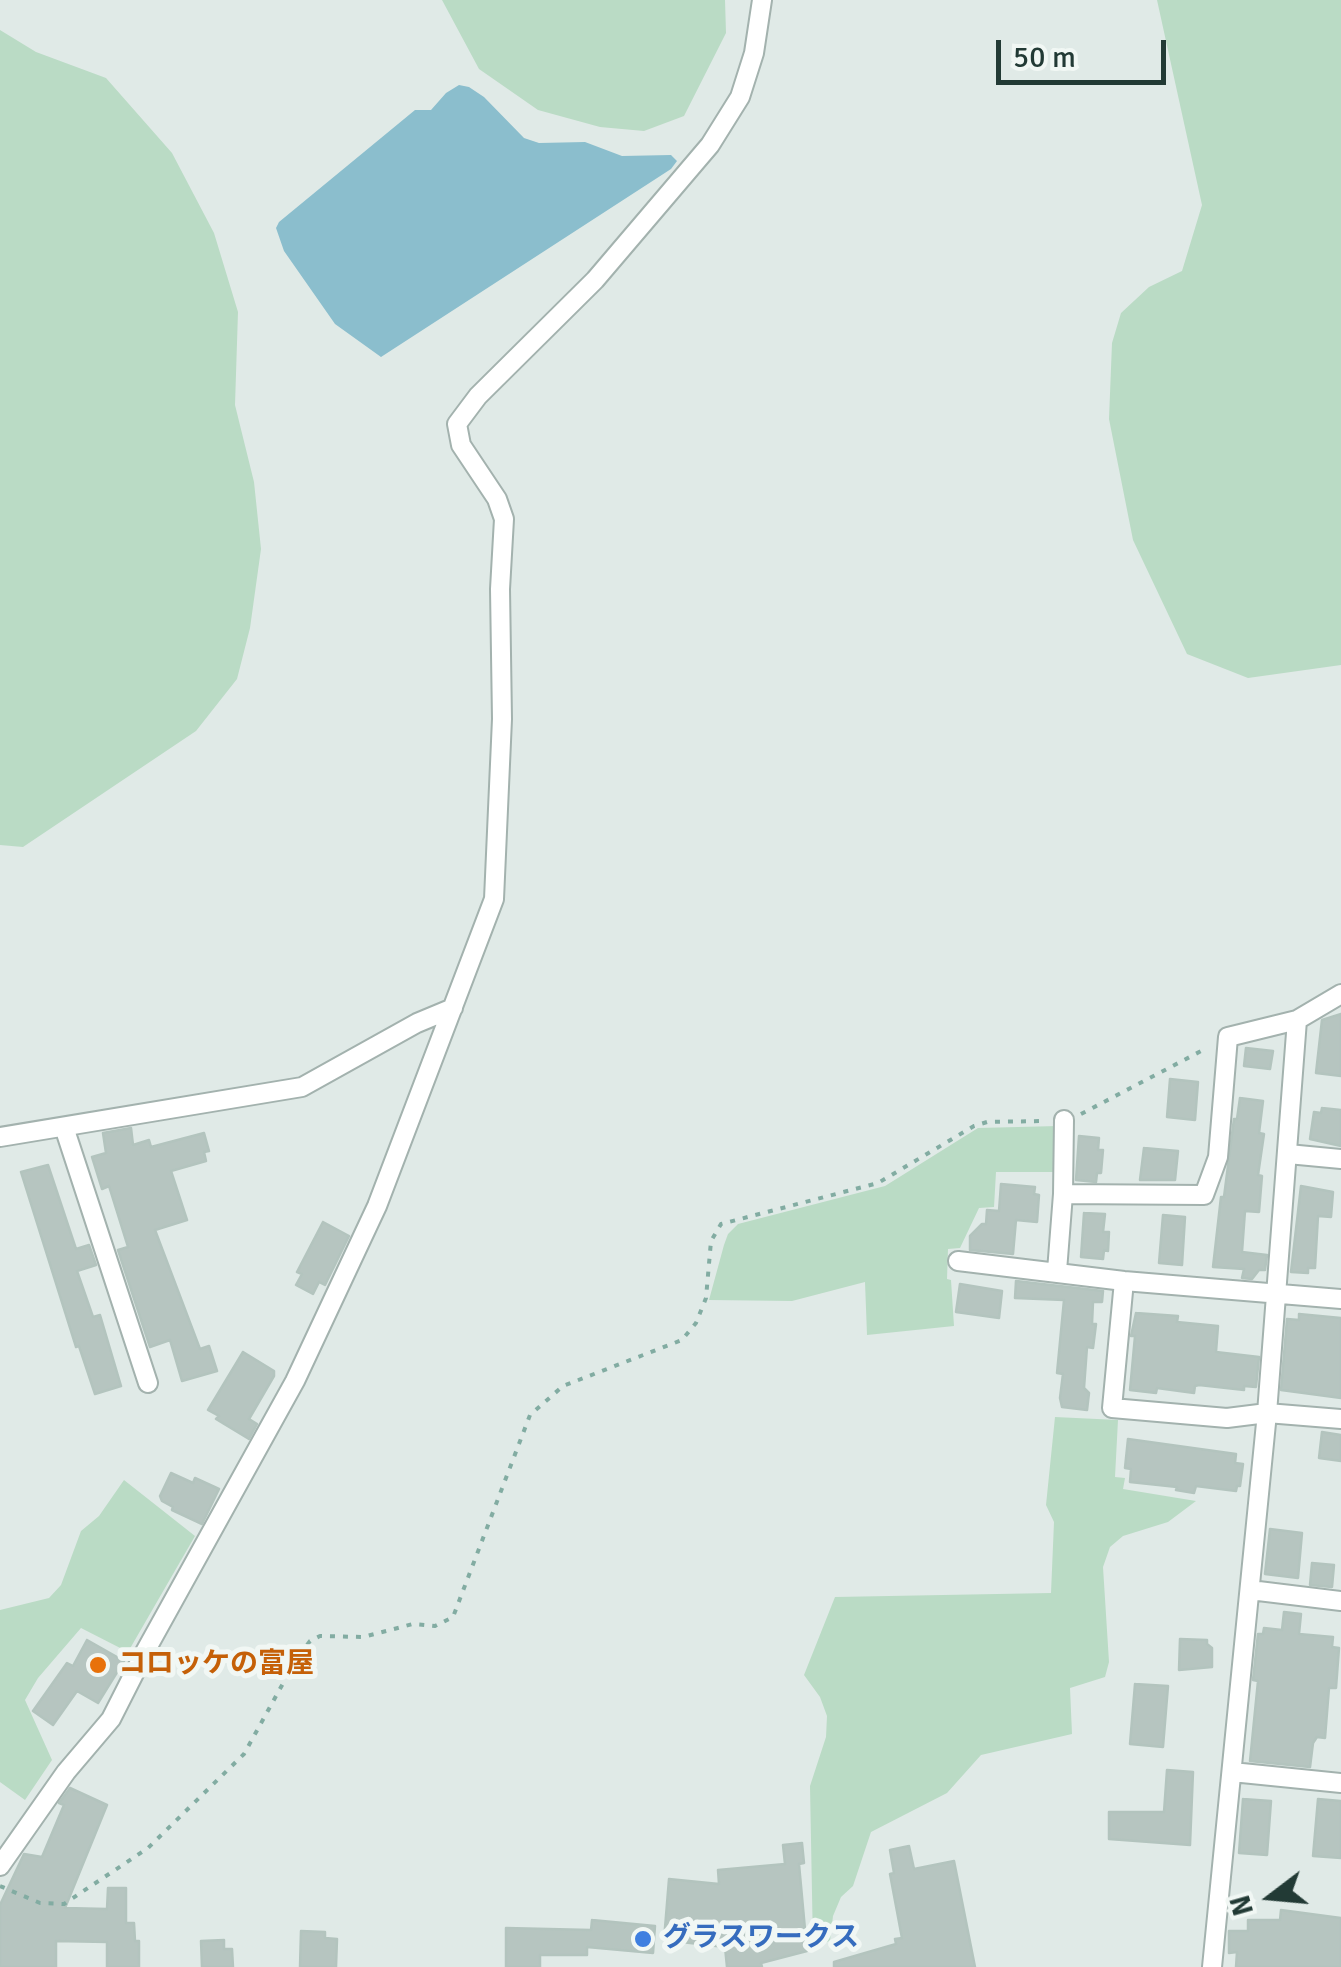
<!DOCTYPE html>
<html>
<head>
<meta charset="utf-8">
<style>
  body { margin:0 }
  #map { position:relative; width:1341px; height:1967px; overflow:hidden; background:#e0eae7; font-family:Signika,sans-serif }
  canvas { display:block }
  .north { position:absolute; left:1221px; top:1847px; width:100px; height:100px; -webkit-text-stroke:8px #f1f7f4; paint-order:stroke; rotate:254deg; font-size:28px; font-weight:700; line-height:40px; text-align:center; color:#223a35 }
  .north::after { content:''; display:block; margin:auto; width:35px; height:45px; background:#223a35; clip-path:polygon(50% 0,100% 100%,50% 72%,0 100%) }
  .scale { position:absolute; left:996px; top:40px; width:170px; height:45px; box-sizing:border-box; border:5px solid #223a35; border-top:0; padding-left:12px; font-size:30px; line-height:35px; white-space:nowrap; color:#223a35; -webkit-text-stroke:8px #f1f7f4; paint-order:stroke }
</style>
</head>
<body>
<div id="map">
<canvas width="1341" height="1967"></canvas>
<div class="north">N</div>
<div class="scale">50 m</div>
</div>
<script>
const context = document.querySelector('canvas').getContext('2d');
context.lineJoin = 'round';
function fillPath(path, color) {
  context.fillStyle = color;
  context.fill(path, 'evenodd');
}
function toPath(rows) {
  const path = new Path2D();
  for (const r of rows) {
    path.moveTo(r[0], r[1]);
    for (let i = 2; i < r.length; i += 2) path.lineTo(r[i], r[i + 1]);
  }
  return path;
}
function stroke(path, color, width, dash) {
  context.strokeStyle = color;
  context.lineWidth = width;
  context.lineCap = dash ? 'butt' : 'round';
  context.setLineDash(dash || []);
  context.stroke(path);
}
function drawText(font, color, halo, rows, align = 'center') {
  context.font = font + ' Signika,"Noto Sans JP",sans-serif';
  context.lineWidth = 10;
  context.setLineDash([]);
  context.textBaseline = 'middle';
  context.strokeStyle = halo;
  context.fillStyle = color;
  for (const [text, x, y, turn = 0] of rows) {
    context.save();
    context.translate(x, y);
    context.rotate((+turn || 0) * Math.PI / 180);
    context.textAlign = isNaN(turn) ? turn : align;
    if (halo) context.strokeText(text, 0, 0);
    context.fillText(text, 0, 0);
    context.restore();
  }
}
fillPath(toPath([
  [442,0,725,0,726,33,684,116,644,131,600,127,538,110,479,69],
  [1157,0,1341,0,1341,665,1248,678,1187,654,1133,540,1109,419,1112,343,1121,313,1149,287,1182,271,1202,205],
  [0,30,36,52,106,78,172,153,214,233,238,312,235,405,254,482,261,549,250,628,237,679,196,731,23,847,0,845],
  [1058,1126,1054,1172,996,1172,994,1207,979,1208,960,1248,948,1249,947,1279,951,1280,954,1326,867,1335,865,1282,792,1301,709,1300,724,1245,728,1234,738,1224,885,1186,978,1128],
  [1055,1417,1118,1420,1115,1477,1125,1478,1123,1489,1196,1501,1168,1522,1123,1536,1110,1547,1103,1567,1109,1662,1105,1677,1070,1688,1072,1734,981,1755,947,1793,871,1832,853,1886,841,1897,833,1916,830,1941,813,1947,810,1786,826,1737,827,1716,820,1697,804,1675,835,1597,1051,1593,1054,1522,1046,1505],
  [124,1480,195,1536,128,1652,81,1628,38,1678,25,1700,52,1760,25,1800,0,1782,0,1610,49,1598,61,1585,81,1531,99,1516]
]), '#badbc5');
fillPath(toPath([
  [459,85,469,87,484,97,524,138,539,143,585,142,622,156,671,155,677,161,671,169,381,357,335,324,284,251,276,228,279,222,415,110,431,110,446,93]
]), '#8bbecd');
const building = toPath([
  [1341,1014,1341,1076,1316,1073,1322,1020,1341,1014],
  [1246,1048,1273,1051,1270,1069,1244,1066,1246,1048],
  [1170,1079,1198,1082,1195,1120,1167,1117,1170,1079],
  [1240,1098,1263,1101,1259,1133,1264,1134,1258,1175,1262,1176,1259,1212,1245,1211,1242,1252,1267,1255,1265,1270,1259,1270,1252,1279,1242,1278,1244,1269,1213,1267,1221,1197,1224,1197,1234,1119,1237,1119,1240,1098],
  [1322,1108,1341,1110,1341,1146,1310,1139,1314,1112,1321,1113,1322,1108],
  [131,1128,133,1145,149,1140,151,1147,204,1133,209,1151,204,1152,206,1161,171,1171,187,1220,155,1230,200,1349,209,1346,217,1371,182,1381,170,1340,150,1347,118,1250,128,1247,109,1186,102,1189,92,1157,106,1153,103,1133,131,1128],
  [1079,1136,1099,1138,1098,1150,1103,1150,1101,1173,1097,1173,1096,1182,1076,1180,1079,1136],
  [1144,1148,1178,1151,1175,1180,1140,1180,1144,1148],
  [48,1165,76,1249,89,1245,96,1265,77,1271,93,1317,100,1315,121,1386,95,1394,79,1346,76,1347,21,1172,48,1165],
  [1001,1184,1035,1187,1034,1194,1039,1195,1037,1222,1016,1220,1013,1254,970,1250,970,1236,982,1224,986,1224,987,1210,999,1211,1001,1184],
  [1301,1186,1333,1192,1331,1217,1318,1216,1315,1268,1308,1268,1308,1273,1291,1272,1301,1186],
  [1084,1213,1105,1214,1103,1232,1109,1232,1108,1251,1104,1250,1103,1259,1081,1257,1084,1213],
  [1163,1215,1185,1217,1182,1265,1159,1263,1163,1215],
  [323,1222,349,1236,325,1285,319,1282,313,1294,296,1285,302,1274,297,1272,323,1222],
  [1016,1281,1103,1291,1102,1302,1093,1302,1092,1324,1096,1324,1093,1348,1087,1347,1084,1388,1089,1393,1087,1410,1062,1407,1060,1398,1063,1374,1057,1373,1064,1300,1015,1298,1016,1281],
  [960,1284,1002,1291,999,1318,956,1312,960,1284],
  [1136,1313,1178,1316,1177,1322,1218,1326,1216,1352,1259,1357,1256,1387,1244,1386,1244,1390,1199,1385,1195,1386,1194,1393,1157,1388,1156,1393,1130,1390,1135,1336,1131,1336,1136,1313],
  [1299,1314,1341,1318,1341,1398,1281,1390,1287,1319,1299,1320,1299,1314],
  [243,1352,274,1371,274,1376,249,1419,257,1424,249,1439,216,1419,219,1416,208,1410,243,1352],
  [1322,1432,1341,1435,1341,1461,1319,1458,1322,1432],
  [1128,1439,1236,1454,1235,1463,1243,1464,1240,1486,1237,1486,1236,1491,1196,1486,1194,1493,1176,1490,1177,1487,1130,1482,1131,1469,1125,1468,1128,1439],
  [171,1473,193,1483,195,1478,219,1489,202,1524,172,1510,173,1507,162,1501,160,1496,171,1473],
  [1270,1529,1302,1533,1298,1578,1265,1574,1270,1529],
  [1312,1563,1334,1565,1332,1587,1310,1585,1312,1563],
  [1284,1612,1301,1614,1299,1634,1333,1637,1332,1647,1339,1648,1336,1688,1329,1688,1325,1738,1317,1737,1313,1743,1310,1767,1250,1761,1258,1681,1253,1680,1258,1634,1263,1634,1264,1628,1282,1630,1284,1612],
  [1180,1639,1207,1640,1207,1644,1212,1648,1212,1667,1179,1670,1180,1639],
  [87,1640,124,1661,98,1703,77,1691,53,1725,33,1711,67,1663,73,1666,87,1640],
  [1135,1684,1168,1686,1163,1747,1130,1744,1135,1684],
  [1167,1770,1193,1772,1190,1845,1109,1839,1109,1812,1164,1812,1167,1770],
  [70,1788,107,1805,65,1908,107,1909,108,1888,126,1888,126,1923,134,1923,135,1941,139,1941,139,1967,107,1967,107,1942,56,1941,56,1967,0,1967,0,1905,24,1854,42,1857,64,1805,59,1803,70,1788],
  [1243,1799,1271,1801,1267,1855,1239,1853,1243,1799],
  [1318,1799,1341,1801,1341,1858,1313,1856,1318,1799],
  [802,1843,804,1863,799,1864,807,1951,761,1963,762,1967,727,1967,725,1947,664,1940,669,1879,719,1884,718,1870,785,1864,783,1845,802,1843],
  [909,1846,914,1869,954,1861,975,1967,834,1967,834,1962,896,1944,895,1939,902,1938,890,1874,894,1873,890,1850,909,1846],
  [1281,1910,1341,1918,1341,1967,1236,1967,1237,1952,1229,1953,1229,1931,1248,1931,1248,1920,1280,1920,1281,1910],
  [592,1920,655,1926,653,1953,587,1947,587,1955,540,1955,540,1967,506,1967,506,1928,591,1930,592,1920],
  [301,1931,325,1932,325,1938,337,1939,336,1967,300,1967,301,1931],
  [224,1940,224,1949,232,1949,233,1967,202,1967,201,1941,224,1940]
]);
fillPath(building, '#b6c5c0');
stroke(building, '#b3c4be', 2.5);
const street = toPath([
  [64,1127,148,1383],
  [0,1137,302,1087,417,1023,453,1008],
  [1288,1154,1341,1159],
  [1063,1194,1064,1120],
  [958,1261,1124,1281,1341,1299],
  [1057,1271,1063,1194,1204,1195,1218,1157,1228,1037,1297,1020,1341,994],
  [1124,1281,1112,1408,1227,1418,1267,1413,1341,1419],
  [1250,1590,1341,1601],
  [1232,1772,1341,1783],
  [0,1866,66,1772,111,1719,146,1650,295,1381,377,1206,494,899,502,719,500,589,504,519,497,499,461,445,457,424,478,396,595,280,710,145,740,97,754,53,762,0],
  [1212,1967,1267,1413,1297,1020]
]);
stroke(street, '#a3b2ae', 22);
stroke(toPath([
  [1081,1114,1205,1049],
  [0,1886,40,1903,64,1904,148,1848,244,1754,297,1658,310,1641,320,1636,363,1637,413,1624,435,1626,453,1617,530,1415,563,1386,682,1340,696,1323,706,1298,711,1241,721,1224,878,1183,974,1126,987,1122,1042,1121]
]), '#82aca2', 4, [5, 8]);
stroke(street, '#fff', 18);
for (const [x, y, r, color] of [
  [98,1665,10,"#e8710a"],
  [643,1939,10,"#3f7fe0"]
]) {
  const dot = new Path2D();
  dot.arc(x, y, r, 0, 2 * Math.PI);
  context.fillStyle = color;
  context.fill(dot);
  stroke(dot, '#f1f7f4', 4);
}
drawText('bold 28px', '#c56008', '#f1f7f4', [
  ["コロッケの富屋",118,1665]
], 'left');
drawText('bold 28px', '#366cbe', '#f1f7f4', [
  ["グラスワークス",663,1939]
], 'left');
</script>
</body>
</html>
